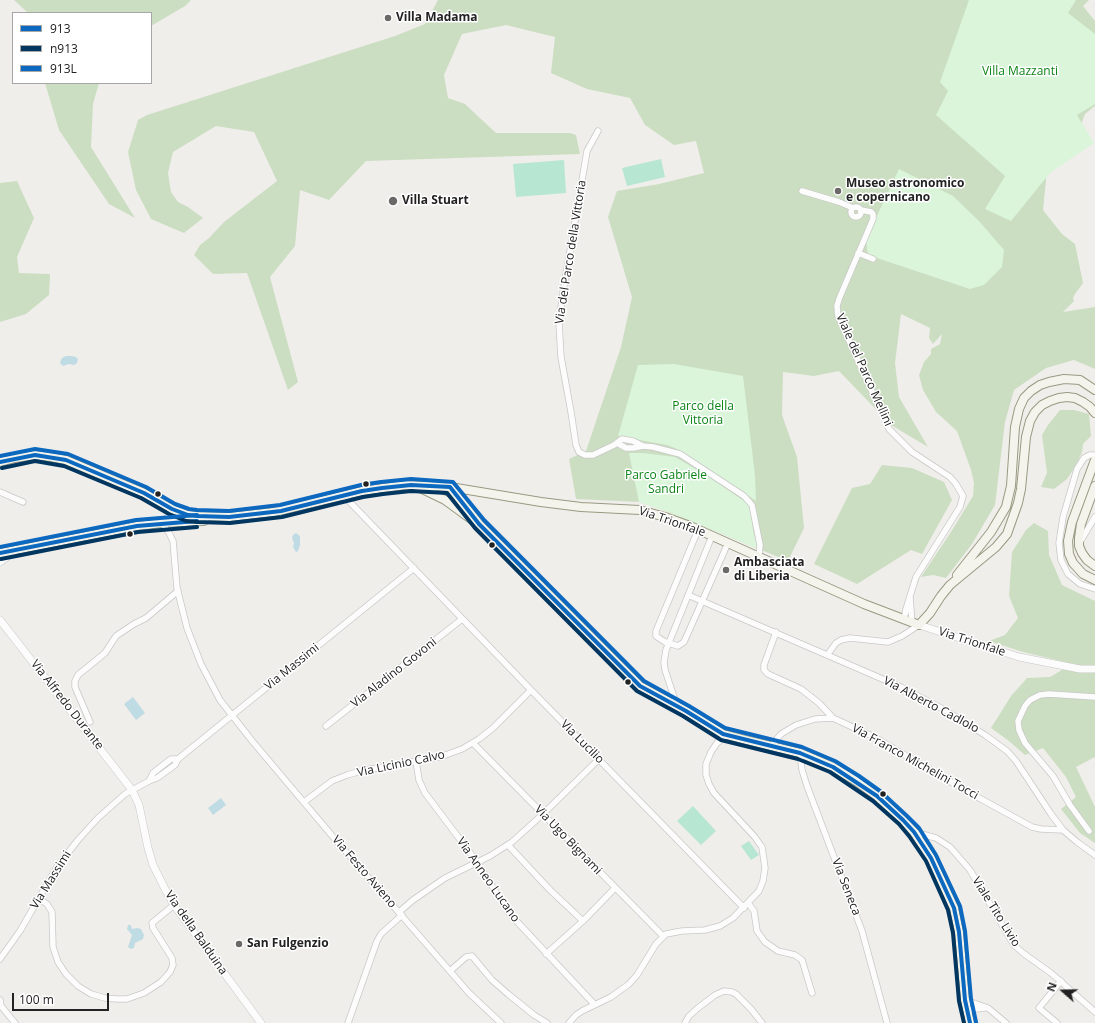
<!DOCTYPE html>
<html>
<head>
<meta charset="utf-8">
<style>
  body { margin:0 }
  #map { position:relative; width:1095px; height:1023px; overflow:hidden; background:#f0eeeb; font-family:"Open Sans",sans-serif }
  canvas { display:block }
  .legend { position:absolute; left:12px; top:12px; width:140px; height:72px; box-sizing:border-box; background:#fff; border:1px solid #a7a7a7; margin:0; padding:5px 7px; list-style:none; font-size:12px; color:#222 }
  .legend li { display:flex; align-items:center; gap:8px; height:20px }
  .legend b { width:20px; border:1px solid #a7a7a7 }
  .north { position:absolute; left:1043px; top:971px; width:40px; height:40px; -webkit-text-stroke:3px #fff; paint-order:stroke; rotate:290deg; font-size:11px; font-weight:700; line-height:16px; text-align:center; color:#222 }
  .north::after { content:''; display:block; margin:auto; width:14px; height:18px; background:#222; clip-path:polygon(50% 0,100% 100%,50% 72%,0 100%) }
  .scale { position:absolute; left:12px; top:993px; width:97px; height:18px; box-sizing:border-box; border:2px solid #222; border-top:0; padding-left:5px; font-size:12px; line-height:14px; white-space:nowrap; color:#222; -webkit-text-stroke:3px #fff; paint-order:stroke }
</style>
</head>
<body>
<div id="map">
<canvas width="1095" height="1023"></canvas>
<ul class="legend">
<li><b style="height:5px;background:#0c69bf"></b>913</li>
<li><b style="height:5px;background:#00365f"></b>n913</li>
<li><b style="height:5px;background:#0c69bf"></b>913L</li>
</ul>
<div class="north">N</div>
<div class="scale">100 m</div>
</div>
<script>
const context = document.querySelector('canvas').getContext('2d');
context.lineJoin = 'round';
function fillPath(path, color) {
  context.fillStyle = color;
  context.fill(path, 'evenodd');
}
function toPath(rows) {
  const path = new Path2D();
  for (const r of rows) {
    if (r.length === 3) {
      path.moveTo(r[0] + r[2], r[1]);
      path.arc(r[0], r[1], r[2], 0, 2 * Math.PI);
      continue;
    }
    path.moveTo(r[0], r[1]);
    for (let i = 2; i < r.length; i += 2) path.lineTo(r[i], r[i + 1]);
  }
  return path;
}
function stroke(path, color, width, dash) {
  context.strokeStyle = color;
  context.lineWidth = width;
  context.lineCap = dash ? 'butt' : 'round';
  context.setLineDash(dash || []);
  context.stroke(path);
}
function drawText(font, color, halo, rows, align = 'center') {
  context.font = font + ' "Open Sans",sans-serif';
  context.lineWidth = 3;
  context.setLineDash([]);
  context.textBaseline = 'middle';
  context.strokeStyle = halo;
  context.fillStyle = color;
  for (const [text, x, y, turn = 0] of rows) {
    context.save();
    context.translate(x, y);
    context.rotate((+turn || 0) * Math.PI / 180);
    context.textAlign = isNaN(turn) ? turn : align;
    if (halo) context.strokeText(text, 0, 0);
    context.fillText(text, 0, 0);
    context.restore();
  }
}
fillPath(toPath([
  [14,0,191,0,185,6,151,26,151,13,28,13],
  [438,0,1089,0,1083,6,1095,21,1095,106,1085,114,1074,144,1048,160,1043,210,1062,234,1075,244,1083,283,1075,294,1073,298,1074,301,1063,312,1095,307,1095,369,1074,360,1046,368,1014,390,1005,422,995,505,972,544,946,578,933,575,921,577,951,532,973,496,974,483,971,470,957,431,936,412,923,390,919,375,924,362,931,354,931,349,940,344,942,334,933,344,929,338,930,328,901,314,895,363,899,397,928,447,891,425,839,371,814,376,783,372,782,415,797,457,804,528,788,561,674,514,640,502,576,499,569,459,586,451,621,347,632,297,608,217,617,191,659,184,704,173,696,141,674,145,645,125,630,98,587,89,551,73,555,37,506,25,462,34,444,75,448,98,465,104,496,133,570,133,576,135,580,154,366,161,329,200,300,190,295,246,270,277,298,382,288,390,247,273,213,274,194,255,200,245,209,238,224,222,277,181,254,132,216,126,173,152,168,173,171,192,178,202,188,207,203,218,184,233,151,219,136,190,128,152,138,120,147,115,395,36,425,24],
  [45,83,99,83,93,104,91,147,135,218,109,204,59,130],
  [17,181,34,218,17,257,19,273,50,274,49,295,26,314,0,322,0,183],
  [1060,410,1074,410,1089,414,1091,436,1083,444,1082,452,1075,467,1067,479,1054,489,1041,487,1047,473,1042,435,1048,425],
  [882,465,912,468,944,482,952,500,922,554,911,550,857,584,814,564,852,488,870,484],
  [1034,523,1048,531,1049,555,1062,585,1095,601,1095,757,1076,767,1095,807,1095,843,1080,833,1061,809,1076,797,1066,777,1043,748,1025,755,1009,741,991,728,1011,696,1027,678,1050,677,1067,667,1065,662,1023,652,989,641,1005,635,1018,618,1009,596,1012,552,1026,530]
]), '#cbdec1');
fillPath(toPath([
  [969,0,1076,0,1068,13,1095,34,1095,104,1077,115,1094,143,1050,173,1011,221,985,209,1005,176,936,115,948,91,940,82],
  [899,169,953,196,980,222,1004,250,1002,267,984,285,970,289,868,255,866,239],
  [674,364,743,376,755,475,756,501,675,448,667,445,618,436,638,365],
  [629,453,643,453,675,457,706,475,750,505,753,530,758,549,674,514,639,502]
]), '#daf5da');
fillPath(toPath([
  [661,159,665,177,627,186,622,168],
  [564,160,566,193,516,197,513,164],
  [693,806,716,831,701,845,677,821],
  [749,841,759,855,751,860,741,846]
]), '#b7e6d2');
fillPath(toPath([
  [66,356,72,356,76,357,78,359,77,363,74,365,69,364,63,366,60,363,61,360,62,358],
  [296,533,300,536,300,545,298,551,296,552,293,547,294,543,292,538,293,535],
  [133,697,145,713,136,720,124,704],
  [221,798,226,805,213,815,208,808],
  [128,925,131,925,132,929,137,928,141,929,144,935,143,939,135,943,134,948,131,949,128,947,132,935,127,929]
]), '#bfdbe3');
const minor = toPath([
  [598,131,587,151,563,292,559,323,561,357,571,412,576,445,579,452,585,455,593,455,614,445,622,439,633,441,643,446],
  [802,191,839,202,853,208],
  [856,212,5],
  [861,210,871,212,873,214,873,219,839,299,837,306,838,316,889,429,912,452,950,477,956,484,963,496,960,507,916,577,906,609,904,620],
  [858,253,873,259],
  [617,443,626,448,633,448,643,446,653,447,680,454,744,496,752,505,760,545,759,556],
  [1095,455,1090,455,1084,458,1077,469,1063,517,1059,543,1061,560,1068,574,1080,584,1095,589],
  [0,492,23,502],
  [344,496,531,690,744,908],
  [162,523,169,533,173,541,177,588,187,628,201,664,220,700,253,742,334,838,469,993,501,1023],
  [698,530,656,631,656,636,665,642,678,646,684,642,728,543],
  [1080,542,1095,517],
  [688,595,901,687,943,709,985,735,1007,751,1016,761,1051,814,1063,830,1077,842,1095,855],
  [910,597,912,623],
  [776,632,764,665,764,670,768,674,801,689,819,703,833,718],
  [828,654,836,643,841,640,850,638,888,642,902,636,919,625],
  [677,706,665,670,664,662,666,650,712,536],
  [90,722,75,687,75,681,78,675,105,653,116,636,134,624,146,618,178,591],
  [326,726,462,619],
  [473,743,663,936],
  [771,746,781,734,796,725,815,719,833,718,874,737,970,793,1032,827,1041,829,1063,830],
  [800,753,802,770,807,786,862,931,887,1023],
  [416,761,419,780,425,793,477,862,509,913,594,1004],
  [149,781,153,773,171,759,178,759],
  [304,802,332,781,347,775,365,770,440,757,462,749,479,739,493,728,531,690],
  [1089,831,1070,805,1053,776,1025,743,1019,730,1018,721,1025,706,1030,700,1040,695,1049,694,1095,697],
  [914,832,936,838,950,847,970,870,1014,945,1023,953,1051,973,1095,1012],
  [508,845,550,890,583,921],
  [39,899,47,904,52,912,53,947,58,962,66,974,78,986,91,994,105,998,117,999,127,999,144,993,161,982,170,972,173,965,172,958,153,928,152,923,174,905],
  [748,903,754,911,757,931,765,942,778,951,795,955,802,960,812,993],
  [399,912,413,900,445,878,490,856,512,842,543,814,599,759],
  [546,954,583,921,615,888],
  [0,959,20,931,57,867,78,840,98,818,125,794,149,781,157,778,175,765,178,759,414,568],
  [450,971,466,957,472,956,492,980,508,994,534,1015,547,1023],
  [0,1000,1,1006,15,1023],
  [965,1000,988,1008,1006,1023],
  [967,1010,985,1008],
  [348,1023,377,941,381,934,402,915],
  [569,1023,576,1015,582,1011,611,997,629,984,637,975,656,944,666,934,682,931,705,930,720,926,733,918,759,891,763,881,765,868,762,847,754,836,714,793,709,784,706,775,706,764,711,752,717,743,727,735],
  [685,1023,689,1016,698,1008,715,995,724,991,732,992,736,994,751,1009,762,1023],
  [1057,1023,1039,1008,1061,981]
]);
const tertiary = toPath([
  [162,522,171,516,172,509],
  [0,562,16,550],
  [0,620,132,790,139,805,148,848,153,865,165,889,174,905,261,1023],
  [919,625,1019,657,1080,669,1095,669]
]);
const secondary = toPath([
  [1095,460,1072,522,1068,541,1069,554,1073,563,1083,574,1095,580],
  [0,462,15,458,35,455,51,457,66,460,144,493,172,509,188,515,197,516,229,517,274,512,362,491,405,485,450,487,541,502,581,507,640,510,665,517,690,526,864,604,919,625,930,613,941,596,950,585,996,547,1007,534,1018,503,1021,489,1026,437,1030,421,1035,412,1042,405,1050,401,1059,398,1067,397,1075,398,1083,402,1090,407,1095,413],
  [1095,486,1081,524,1079,538,1079,546,1082,553,1087,560,1095,566],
  [418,487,445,500,471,519],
  [450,487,479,524,640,686,686,711,723,734,742,739,800,753,833,767,856,781,877,796,903,820,914,832,931,858,954,908,959,932,965,1000,970,1023],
  [0,553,137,526,162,523,204,521],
  [957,575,991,532,1006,507,1011,486,1015,427,1019,409,1024,398,1031,391,1040,385,1049,382,1064,379,1080,380,1095,390]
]);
stroke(minor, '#c9c8c7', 7);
stroke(tertiary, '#c9c8c7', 8);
stroke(secondary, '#999a82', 10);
stroke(minor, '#fdfcfc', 5.5);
stroke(tertiary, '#fdfcfc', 7);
stroke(secondary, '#f4f4ed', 8);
stroke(toPath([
  [0,462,35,455,66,460,144,493,172,509,188,515,197,516,229,517,281,511,362,491,382,488,411,485,450,487,479,524,640,686,686,711,723,734,800,753,833,767,877,796,903,820,914,832,931,858,954,908,959,932,965,1000,970,1023],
  [0,553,137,526,197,521]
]), '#0c69bf', 4);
stroke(toPath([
  [2,468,35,461,64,466,141,498,169,514,186,521,197,522,230,523,282,517,363,497,383,494,411,491,447,493,475,528,637,691,683,716,721,740,798,759,830,772,873,801,899,824,909,836,926,861,948,910,953,933,959,1001,964,1023],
  [1,559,138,532,197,527]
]), '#00365f', 4);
stroke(toPath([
  [0,456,35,449,68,454,146,487,175,504,189,509,197,510,229,511,280,505,361,485,381,482,411,479,453,482,484,520,644,681,689,706,725,728,802,747,835,761,859,776,880,791,907,816,919,828,936,855,960,906,965,931,971,999,976,1022],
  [0,547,136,520,197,515]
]), '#0c69bf', 4);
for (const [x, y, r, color] of [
  [388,18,4,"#6a6968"],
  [838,191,4,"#6a6968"],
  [393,201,5,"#6a6968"],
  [366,484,3.5,"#222"],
  [158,494,3.5,"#222"],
  [130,534,3.5,"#222"],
  [492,545,3.5,"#222"],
  [726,570,4,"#6a6968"],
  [628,682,3.5,"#222"],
  [883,794,3.5,"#222"],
  [239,944,4,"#6a6968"]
]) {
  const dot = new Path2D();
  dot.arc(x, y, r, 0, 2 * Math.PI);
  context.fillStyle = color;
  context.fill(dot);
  stroke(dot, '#fff', 1.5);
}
drawText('bold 12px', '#222', '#fff', [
  ["Villa Madama",396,18],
  ["Museo astronomico",846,184],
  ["e copernicano",846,198],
  ["Villa Stuart",402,201],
  ["Ambasciata",734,563],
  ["di Liberia",734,577],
  ["San Fulgenzio",247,944]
], 'left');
drawText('12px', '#0c8416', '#fff', [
  ["Villa Mazzanti",1020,72],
  ["Parco della",703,407],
  ["Vittoria",703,421],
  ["Parco Gabriele",666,476],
  ["Sandri",666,490]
]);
drawText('12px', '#222', '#fff', [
  ["Via del Parco della Vittoria",571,252,-81],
  ["Viale del Parco Mellini",864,370,66],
  ["Via Trionfale",672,522,19],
  ["Via Trionfale",972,642,18],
  ["Via Massimi",292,667,-39],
  ["Via Aladino Govoni",394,673,-38],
  ["Via Alfredo Durante",67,705,52],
  ["Via Alberto Cadlolo",931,705,28],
  ["Via Lucilio",582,742,45],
  ["Via Franco Michelini Tocci",915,762,29],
  ["Via Licinio Calvo",401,764,-12],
  ["Via Ugo Bignami",568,840,46],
  ["Via Festo Avieno",364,872,49],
  ["Via Massimi",51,880,-58],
  ["Via Anneo Lucano",488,880,55],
  ["Via Seneca",846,887,69],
  ["Viale Tito Livio",996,912,58],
  ["Via della Balduina",196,933,55]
]);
</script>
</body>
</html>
